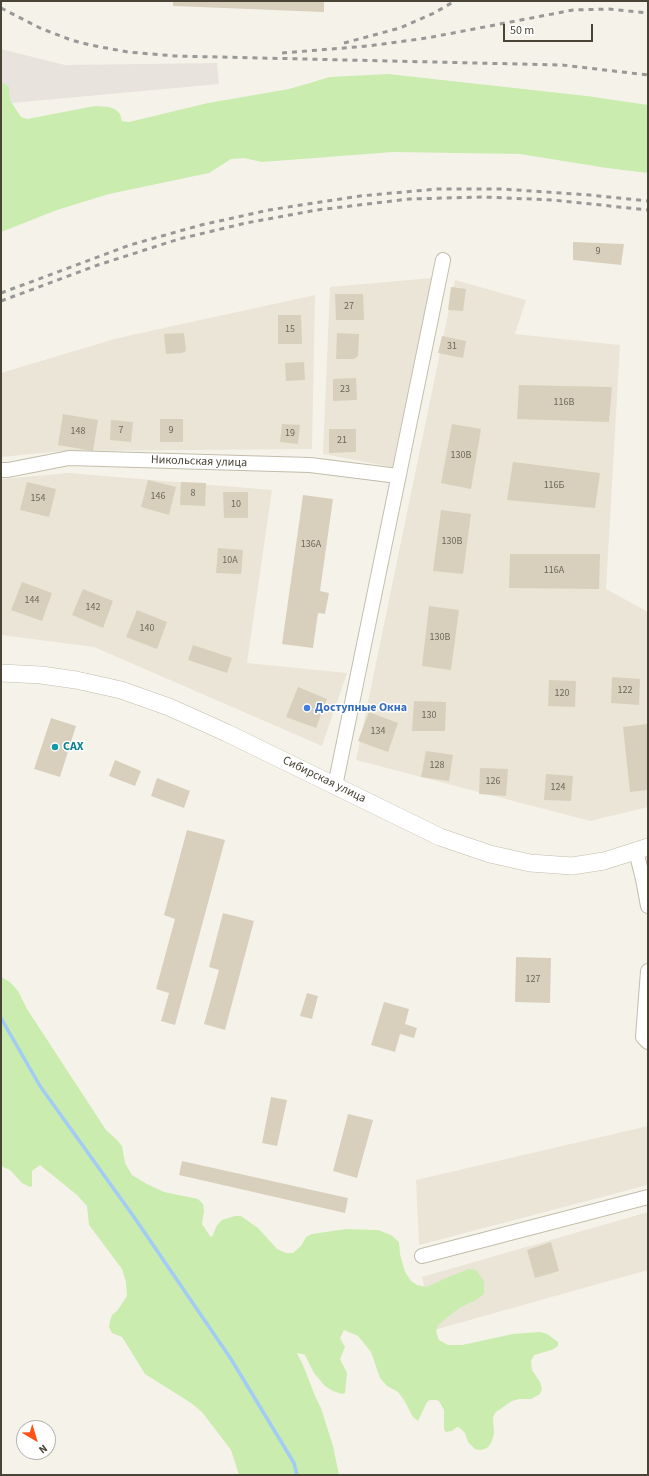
<!DOCTYPE html>
<html>
<head>
<meta charset="utf-8">
<style>
  body { margin:0 }
  #map { position:relative; width:649px; height:1476px; overflow:hidden; background:#f5f3e9; font-family:"Source Sans 3",sans-serif }
  canvas { display:block }
  .frame { position:absolute; inset:0; border:2px solid #494436; pointer-events:none }
  .north { position:absolute; left:16px; top:1420px; width:40px; height:40px; box-sizing:border-box; background:#fff; border:1px solid #b6b4af; border-radius:50%; rotate:142deg; font-size:11px; font-weight:700; line-height:16px; text-align:center; color:#494436 }
  .north::after { content:''; display:block; margin:auto; width:14px; height:18px; background:#ff5016; clip-path:polygon(50% 0,100% 100%,50% 72%,0 100%) }
  .scale { position:absolute; left:503px; top:24px; width:90px; height:18px; box-sizing:border-box; border:2px solid #494436; border-top:0; padding-left:5px; font-size:12px; line-height:14px; white-space:nowrap; color:#494436; -webkit-text-stroke:3px #fff; paint-order:stroke }
</style>
</head>
<body>
<div id="map">
<canvas width="649" height="1476"></canvas>
<div class="frame"></div>
<div class="north">N</div>
<div class="scale">50 m</div>
</div>
<script>
const context = document.querySelector('canvas').getContext('2d');
context.lineJoin = 'round';
function fillPath(path, color) {
  context.fillStyle = color;
  context.fill(path, 'evenodd');
}
function toPath(rows) {
  const path = new Path2D();
  for (const r of rows) {
    path.moveTo(r[0], r[1]);
    for (let i = 2; i < r.length; i += 2) path.lineTo(r[i], r[i + 1]);
  }
  return path;
}
function stroke(path, color, width, dash) {
  context.strokeStyle = color;
  context.lineWidth = width;
  context.lineCap = dash ? 'butt' : 'round';
  context.setLineDash(dash || []);
  context.stroke(path);
}
function drawText(font, color, halo, rows, align = 'center') {
  context.font = font + ' "Source Sans 3",sans-serif';
  context.lineWidth = 3;
  context.setLineDash([]);
  context.textBaseline = 'middle';
  context.strokeStyle = halo;
  context.fillStyle = color;
  for (const [text, x, y, turn = 0] of rows) {
    context.save();
    context.translate(x, y);
    context.rotate((+turn || 0) * Math.PI / 180);
    context.textAlign = isNaN(turn) ? turn : align;
    if (halo) context.strokeText(text, 0, 0);
    context.fillText(text, 0, 0);
    context.restore();
  }
}
fillPath(toPath([
  [432,278,392,467,323,454,330,287],
  [455,280,526,300,515,334,620,345,606,589,648,612,648,807,590,821,356,760],
  [315,295,312,449,63,451,1,457,1,373,118,338],
  [69,473,272,490,247,663,347,673,322,746,94,647,1,635,1,479],
  [648,1126,648,1185,419,1245,416,1180],
  [648,1212,648,1270,434,1330,422,1277]
]), '#eae5d6');
fillPath(toPath([
  [1,49,65,65,217,63,219,84,1,104]
]), '#e8e4dd');
fillPath(toPath([
  [388,74,587,96,648,105,648,173,607,168,520,154,393,152,262,162,244,158,231,159,209,173,109,194,57,210,1,232,1,83,3,83,9,87,10,100,21,117,27,119,95,106,109,107,115,109,120,114,122,121,129,122,208,103,289,89,330,77],
  [1,977,10,982,18,991,27,1009,106,1130,118,1141,122,1146,125,1163,132,1175,147,1184,164,1192,198,1199,203,1204,204,1211,202,1224,210,1236,212,1237,217,1225,222,1220,235,1216,241,1216,258,1228,277,1249,286,1253,293,1253,301,1246,306,1237,312,1234,346,1229,378,1230,391,1235,399,1242,400,1254,405,1272,411,1281,417,1285,427,1287,446,1278,469,1269,476,1270,484,1281,484,1294,476,1300,459,1308,438,1325,436,1331,439,1340,448,1345,462,1345,513,1334,540,1332,547,1334,558,1342,558,1346,552,1350,534,1355,531,1361,532,1370,540,1382,542,1389,540,1394,531,1399,519,1399,512,1401,496,1412,493,1417,494,1434,491,1443,487,1448,481,1450,475,1449,468,1442,465,1433,460,1428,457,1427,452,1431,446,1432,444,1429,444,1410,439,1401,436,1400,430,1400,427,1402,418,1421,413,1417,404,1400,398,1392,387,1386,380,1378,371,1352,358,1336,344,1330,340,1338,345,1347,340,1359,347,1373,345,1393,342,1394,333,1391,325,1386,314,1373,305,1355,302,1354,297,1353,303,1365,315,1396,321,1408,333,1446,339,1475,239,1475,231,1450,202,1412,191,1403,145,1374,122,1337,112,1333,109,1327,110,1321,112,1315,117,1311,127,1296,126,1282,122,1269,89,1225,87,1206,77,1195,40,1165,32,1171,32,1186,30,1187,22,1183,10,1170,1,1166,1,1146,2,1143,1,1142]
]), '#caecaf');
stroke(toPath([
  [1,1018,40,1086,134,1217,231,1359,294,1463,297,1475]
]), '#a2cbf5', 3.5);
fillPath(toPath([
  [173,1,324,1,324,12,173,6],
  [573,242,624,244,621,265,573,260],
  [451,287,466,289,463,311,448,310],
  [335,294,363,294,364,320,336,320],
  [278,315,301,315,302,344,278,344],
  [184,333,186,351,182,353,166,354,164,334],
  [337,333,359,334,358,356,354,359,336,359],
  [442,336,466,341,463,358,438,353],
  [304,362,305,380,286,381,285,363],
  [356,378,357,400,333,401,333,379],
  [519,385,612,387,609,422,517,419],
  [63,414,98,420,93,451,58,445],
  [160,419,183,419,183,442,160,442],
  [111,420,133,422,131,442,110,440],
  [282,424,300,425,298,444,280,442],
  [452,424,481,429,471,489,441,483],
  [329,429,356,429,356,452,329,453],
  [513,462,600,473,595,508,507,500],
  [148,480,176,487,169,515,141,507],
  [27,482,56,489,49,517,20,510],
  [181,482,206,483,205,506,180,505],
  [223,492,248,492,248,518,224,518],
  [303,495,333,499,320,591,329,593,325,614,318,613,313,648,282,644],
  [441,510,471,514,463,574,433,571],
  [218,548,243,550,241,574,216,573],
  [510,554,600,554,599,589,509,588],
  [22,582,52,593,42,621,11,610],
  [83,589,113,601,103,628,72,615],
  [429,606,459,610,451,670,422,666],
  [137,610,167,622,157,649,126,637],
  [193,645,232,658,227,673,188,660],
  [612,677,640,679,639,705,611,703],
  [549,680,576,681,575,707,548,706],
  [298,687,327,699,316,728,286,717],
  [414,701,446,702,445,731,412,731],
  [369,712,398,723,388,752,358,741],
  [51,718,76,726,60,777,34,769],
  [648,724,648,790,630,792,623,727],
  [426,751,453,755,449,781,421,777],
  [115,760,141,771,135,786,109,776],
  [480,768,508,769,506,796,479,794],
  [546,774,573,776,571,801,544,800],
  [157,778,190,791,184,808,151,796],
  [187,830,225,840,175,1025,161,1021,169,993,156,989,175,919,164,915],
  [223,913,254,921,225,1030,204,1024,219,970,209,967],
  [516,957,551,958,550,1003,515,1002],
  [307,993,318,996,312,1019,300,1016],
  [384,1002,409,1009,405,1024,417,1028,414,1038,400,1034,395,1052,371,1045],
  [271,1097,287,1100,277,1146,262,1143],
  [348,1114,373,1120,357,1178,333,1171],
  [182,1161,348,1198,345,1213,179,1175],
  [551,1242,559,1271,535,1278,527,1250]
]), '#d8d0bd');
const minor = toPath([
  [1,470,8,470,69,458,310,465,398,476],
  [335,786,443,260],
  [636,851,643,879,648,906],
  [648,971,643,1037,648,1042],
  [422,1256,648,1197]
]);
const tertiary = toPath([
  [1,673,41,675,76,680,121,690,169,707,227,733,440,837,490,854,530,863,572,866,604,861,648,847]
]);
stroke(minor, '#c2bcaa', 16);
stroke(tertiary, '#c2bcaa', 18);
stroke(minor, '#fff', 14);
stroke(tertiary, '#fff', 17);
stroke(toPath([
  [1,8,40,28,71,40,90,45,128,52,175,56,562,65,648,75],
  [344,43,400,28,434,13,455,1],
  [282,53,368,46,427,38,573,10,609,9,648,13],
  [1,293,130,245,201,225,269,210,360,196,437,189,502,189,590,195,648,201],
  [1,301,98,265,179,239,246,223,317,210,409,199,483,197,553,200,648,210]
]), '#989898', 3, [5, 5]);
for (const [x, y, r, color] of [
  [307,708,4,"#3f7fe0"],
  [55,747,4,"#0f9aa8"]
]) {
  const dot = new Path2D();
  dot.arc(x, y, r, 0, 2 * Math.PI);
  context.fillStyle = color;
  context.fill(dot);
  stroke(dot, '#fff', 1.5);
}
drawText('10px', '#6d6758', null, [
  ["9",598,252],
  ["27",349,307],
  ["15",290,330],
  ["31",452,347],
  ["23",345,390],
  ["116В",564,403],
  ["7",121,431],
  ["9",171,431],
  ["148",78,432],
  ["19",290,434],
  ["21",342,441],
  ["130В",461,456],
  ["116Б",554,486],
  ["8",193,494],
  ["146",158,497],
  ["154",38,499],
  ["10",236,505],
  ["130В",452,542],
  ["136А",311,545],
  ["10А",230,561],
  ["116А",554,571],
  ["144",32,601],
  ["142",93,608],
  ["140",147,629],
  ["130В",440,638],
  ["122",625,691],
  ["120",562,694],
  ["130",429,716],
  ["134",378,732],
  ["128",437,766],
  ["126",493,782],
  ["124",558,788],
  ["127",533,980]
]);
drawText('12px', '#494436', '#fff', [
  ["Никольская улица",199,462,2],
  ["Сибирская улица",324,780,26]
]);
drawText('bold 12px', '#366cbe', '#fff', [
  ["Доступные Окна",315,708]
], 'left');
drawText('bold 12px', '#0d838f', '#fff', [
  ["САХ",63,747]
], 'left');
</script>
</body>
</html>
